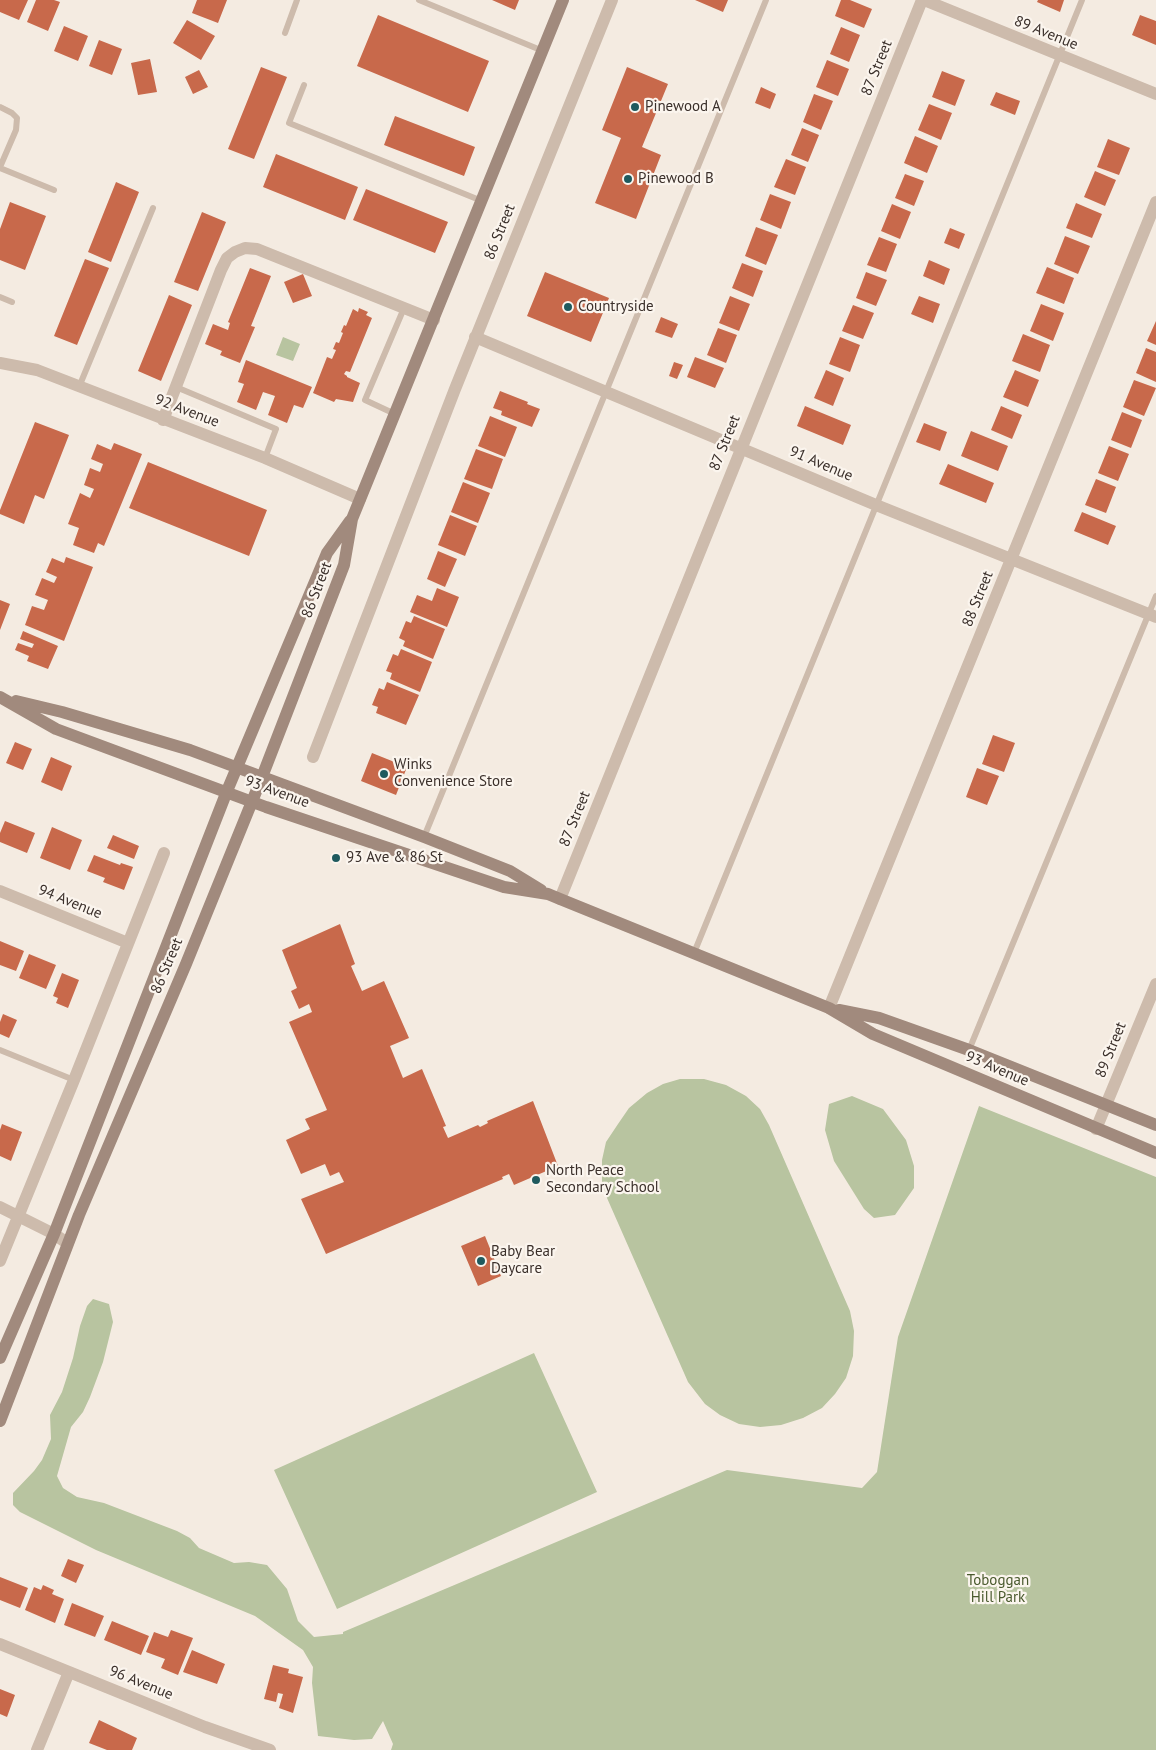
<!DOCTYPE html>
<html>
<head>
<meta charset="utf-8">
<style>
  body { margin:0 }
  canvas { display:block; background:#f4ebe1 }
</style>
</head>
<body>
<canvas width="1156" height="1750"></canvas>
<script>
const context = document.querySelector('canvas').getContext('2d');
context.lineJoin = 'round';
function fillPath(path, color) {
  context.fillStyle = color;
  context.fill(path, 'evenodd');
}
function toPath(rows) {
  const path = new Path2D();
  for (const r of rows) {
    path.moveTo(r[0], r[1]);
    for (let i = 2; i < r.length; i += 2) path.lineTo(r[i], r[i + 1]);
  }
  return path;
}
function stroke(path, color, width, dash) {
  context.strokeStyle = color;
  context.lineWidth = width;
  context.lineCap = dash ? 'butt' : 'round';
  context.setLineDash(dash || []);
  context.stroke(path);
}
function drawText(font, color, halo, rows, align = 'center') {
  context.font = font + ' "PT Sans",sans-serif';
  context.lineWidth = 4.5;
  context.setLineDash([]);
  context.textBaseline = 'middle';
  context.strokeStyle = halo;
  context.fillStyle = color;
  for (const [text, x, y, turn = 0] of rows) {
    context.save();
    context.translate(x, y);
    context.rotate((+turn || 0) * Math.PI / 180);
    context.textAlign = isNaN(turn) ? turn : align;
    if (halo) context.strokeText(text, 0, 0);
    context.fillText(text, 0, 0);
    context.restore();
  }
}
fillPath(toPath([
  [283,337,300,344,293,361,276,355],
  [680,1079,704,1079,726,1085,746,1096,760,1109,769,1125,850,1311,854,1331,853,1356,846,1378,835,1394,822,1408,803,1418,781,1425,760,1427,739,1424,720,1415,705,1404,688,1382,607,1198,602,1181,602,1160,606,1142,618,1124,629,1108,647,1093,663,1084],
  [852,1096,883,1109,906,1140,914,1166,914,1188,895,1215,874,1218,864,1209,834,1161,825,1130,829,1104],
  [979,1106,1156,1177,1156,1750,391,1750,393,1744,383,1721,372,1739,354,1740,318,1736,312,1683,313,1667,303,1650,255,1616,96,1550,20,1512,13,1505,13,1493,34,1471,42,1460,51,1439,50,1415,62,1392,73,1358,80,1326,87,1306,93,1299,109,1304,113,1322,103,1362,90,1397,83,1412,71,1427,57,1476,63,1488,77,1497,104,1503,177,1531,190,1538,199,1548,234,1563,249,1562,267,1565,287,1589,298,1621,314,1637,343,1634,343,1632,727,1470,862,1488,877,1472,898,1337],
  [534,1353,597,1492,337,1609,274,1470]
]), '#b8c4a0');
fillPath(toPath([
  [0,0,28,0,19,20,0,12],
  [36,0,54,0,60,2,48,31,27,22],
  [197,0,227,0,218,23,192,13],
  [492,0,519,0,515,10],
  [695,0,728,0,723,12],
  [841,0,850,0,872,9,864,28,835,16],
  [1038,0,1064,0,1060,12,1037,2],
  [378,15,489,61,468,112,357,66],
  [1140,15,1156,21,1156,45,1132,35],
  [187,20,215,36,201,60,173,43],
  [64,26,88,36,78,61,54,51],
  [841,27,860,35,849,62,830,54],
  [99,40,122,49,112,75,89,66],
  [150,59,157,92,138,95,131,63],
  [827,60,849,69,838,96,816,87],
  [261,67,287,77,254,159,228,149],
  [627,67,668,84,642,147,661,155,636,219,595,203,621,138,602,130],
  [199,70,208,87,193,94,185,77],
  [942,71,965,80,955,106,932,97],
  [761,87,776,94,770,109,755,103],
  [996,92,1020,101,1015,115,990,105],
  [814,94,833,101,821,130,803,122],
  [929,104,952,113,941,140,918,130],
  [395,116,475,147,464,176,384,145],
  [802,128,819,135,808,162,791,155],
  [915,136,938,146,927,173,904,163],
  [1108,139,1130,148,1119,175,1097,167],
  [276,154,358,187,345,220,263,187],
  [786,159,806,167,795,195,774,187],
  [1095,171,1116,180,1105,206,1084,197],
  [905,174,924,181,914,206,895,198],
  [116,182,139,192,111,262,88,252],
  [366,189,448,222,435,253,353,220],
  [770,194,791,202,781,229,760,220],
  [10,202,46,216,25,270,0,260,0,229],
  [1076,203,1102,214,1092,238,1066,228],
  [892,204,911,212,900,239,881,231],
  [202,212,226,222,198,291,174,282],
  [756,227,778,235,766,265,745,256],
  [950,228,965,234,959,249,944,243],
  [1065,236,1090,246,1078,274,1054,264],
  [879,237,897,244,886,272,867,265],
  [85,259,109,268,77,345,54,336],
  [929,260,950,269,944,285,923,276],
  [742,263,763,271,753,297,732,288],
  [1047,267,1074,278,1064,304,1036,293],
  [250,268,271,276,251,326,255,327,240,363,220,355,222,351,205,344,213,324,228,330,230,323,228,322],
  [545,272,609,298,591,342,527,316],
  [866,272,887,280,876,306,856,298],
  [303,274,312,296,293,303,284,282],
  [169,295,192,305,161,381,138,371],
  [730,296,750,304,739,331,719,323],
  [919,296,940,304,933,323,911,314],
  [1041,304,1064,313,1053,341,1030,331],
  [853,305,874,313,863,339,842,331],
  [359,308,368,312,366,315,372,318,350,372,346,371,344,374,347,376,347,377,360,383,353,402,336,399,334,402,313,393,327,357,332,359,336,350,333,349,336,342,339,343,343,333,341,332,344,325,346,326,353,309,358,312],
  [661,317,678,324,672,338,655,332],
  [1156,321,1156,345,1147,341],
  [718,328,737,335,726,363,707,355],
  [1023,334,1050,345,1040,372,1012,361],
  [840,337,860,345,850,372,829,364],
  [1146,348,1156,352,1156,382,1136,373],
  [695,357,724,368,715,388,687,377],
  [246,360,312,387,303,408,294,405,287,423,268,415,275,396,263,392,256,410,237,402,244,384,238,382],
  [674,362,683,365,677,379,669,376],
  [826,370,844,378,833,406,814,398],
  [1015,370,1039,380,1028,407,1003,397],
  [1134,380,1156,388,1144,416,1123,407],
  [500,391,528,402,527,404,540,409,532,427,501,415,502,411,493,408],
  [805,406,851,425,843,445,797,426],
  [1001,406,1022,415,1012,439,991,430],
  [1122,412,1142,420,1131,448,1111,440],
  [490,416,517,427,505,457,478,446],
  [35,422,69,435,44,499,35,495,24,524,0,514,0,510],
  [924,423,947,432,940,451,916,442],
  [971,431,1008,446,998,471,961,456],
  [114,443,142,454,104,546,98,543,94,553,73,545,79,528,68,524,80,493,90,498,94,489,84,485,90,468,100,472,103,464,91,459,97,444,111,450],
  [1109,446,1129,454,1118,481,1098,473],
  [476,449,503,459,492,489,464,479],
  [148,462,267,510,249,556,129,508],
  [948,464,994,483,986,503,939,484],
  [1096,479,1116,487,1106,513,1085,505],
  [463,482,490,493,478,523,451,512],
  [1082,512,1116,526,1108,545,1074,531],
  [450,515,477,526,465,556,438,545],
  [438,551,457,559,445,587,427,579],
  [66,557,93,567,64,641,25,625,32,606,44,610,48,600,35,595,42,578,54,583,57,577,46,572,52,558,64,563],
  [437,588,459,597,447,627,410,612,417,595,432,601],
  [0,600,10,604,0,630],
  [414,616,445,629,433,659,403,646,405,641,399,638,406,621,411,623],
  [23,631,58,646,48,669,27,661,29,656,15,650,18,643,32,648,34,644,20,639],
  [401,649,432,662,420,692,390,679,392,673,386,671,393,654,398,656],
  [387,682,419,695,406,725,376,713,378,707,372,705,379,688,384,690],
  [993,735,1015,743,1004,772,982,764],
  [15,742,32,749,23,770,6,763],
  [372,753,407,767,396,795,361,781],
  [51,757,72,766,62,791,41,782],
  [977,768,999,776,987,805,966,797],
  [5,821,35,833,27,853,0,842,0,833],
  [52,827,82,840,70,870,40,858],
  [113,835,139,846,134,859,107,848],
  [94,855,120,865,121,863,133,867,124,890,103,882,105,878,87,871],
  [340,924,355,964,351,966,362,991,384,981,409,1038,390,1046,403,1078,422,1069,446,1126,443,1127,448,1138,478,1125,480,1127,488,1123,487,1121,533,1101,558,1166,514,1185,509,1174,502,1177,503,1179,326,1254,301,1199,344,1182,339,1172,330,1176,325,1164,301,1174,286,1140,310,1129,305,1119,327,1110,289,1022,312,1012,309,1004,299,1009,291,991,297,988,282,950],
  [0,941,24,951,16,971,0,965],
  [29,954,56,965,46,989,19,978],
  [62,973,79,980,68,1008,56,1003,58,998,53,996],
  [3,1014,17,1020,9,1038,0,1034,0,1022],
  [2,1124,22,1132,11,1161,0,1156,0,1130],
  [485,1236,501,1276,478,1286,461,1246],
  [68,1559,84,1565,76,1583,61,1576],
  [0,1577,28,1588,20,1608,0,1600],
  [43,1585,54,1590,52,1594,64,1599,55,1623,25,1610,34,1587,41,1590],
  [72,1603,104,1616,95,1637,64,1625],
  [112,1621,149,1636,141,1655,104,1640],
  [171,1630,193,1638,178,1675,161,1668,165,1659,146,1652,154,1632,168,1637],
  [192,1650,225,1664,217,1684,183,1672],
  [273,1665,289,1669,288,1673,303,1677,293,1713,279,1708,283,1694,278,1693,276,1702,264,1699],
  [0,1689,15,1695,7,1717,0,1714],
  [99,1720,137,1738,132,1750,107,1750,89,1743]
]), '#c8694b');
stroke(toPath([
  [419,0,543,51],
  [285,33,297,0],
  [304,85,289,123,482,201],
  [0,107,12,113,17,118,16,130,0,167],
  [0,168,54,190],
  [0,297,12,302],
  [79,387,153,208],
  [176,387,276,429,265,458],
  [395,414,365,400,404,308],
  [424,837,766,0],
  [694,953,1082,0],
  [0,1050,74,1080],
  [969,1050,1156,596]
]), '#cdbbac', 6);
stroke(toPath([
  [924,0,1156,94],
  [475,337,876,505,1156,617],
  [0,363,37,370,265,458,360,499],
  [163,420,221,270,227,258,235,252,245,248,257,249,434,320],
  [313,757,455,389,612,0],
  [0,891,128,943],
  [560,899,922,0],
  [829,1008,1156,202],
  [1096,1129,1156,984],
  [0,1207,54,1234,67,1243],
  [0,1261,74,1080,164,853],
  [0,1644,205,1727,270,1750],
  [37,1750,69,1672]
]), '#cdbbac', 12);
stroke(toPath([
  [0,697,56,729,266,807,504,887,548,894,560,899,829,1008,873,1034,1156,1153],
  [16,701,62,712,190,750,424,837,510,871,541,890],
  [839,1010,879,1018,969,1050,1156,1125],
  [0,1358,54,1234,227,791,327,553,350,521],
  [0,1421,79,1215,186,964,262,777,344,565,352,519,563,0]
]), '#a18a7d', 12);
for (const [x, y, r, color] of [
  [635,107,5,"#1f5a5e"],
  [628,179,5,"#1f5a5e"],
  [568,307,5,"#1f5a5e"],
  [384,774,5,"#1f5a5e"],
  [336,858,5,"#1f5a5e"],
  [536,1180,5,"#1f5a5e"],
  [481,1261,5,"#1f5a5e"]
]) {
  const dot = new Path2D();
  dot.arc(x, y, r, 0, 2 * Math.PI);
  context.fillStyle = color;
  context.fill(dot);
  stroke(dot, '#fbf5ee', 2);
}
drawText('15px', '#3b302b', '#fbf5ee', [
  ["89 Avenue",1046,33,22],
  ["87 Street",877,68,-68],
  ["86 Street",500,232,-68],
  ["92 Avenue",187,411,21],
  ["87 Street",725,443,-68],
  ["91 Avenue",821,464,23],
  ["86 Street",317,590,-69],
  ["88 Street",978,599,-68],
  ["93 Avenue",277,792,20],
  ["87 Street",575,819,-68],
  ["94 Avenue",70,902,22],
  ["86 Street",167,966,-67],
  ["89 Street",1111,1050,-68],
  ["93 Avenue",997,1069,23],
  ["96 Avenue",141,1683,22]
]);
drawText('15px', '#3b302b', '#fbf5ee', [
  ["Pinewood A",645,107],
  ["Pinewood B",638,179],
  ["Countryside",578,307],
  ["Winks",394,765],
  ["Convenience Store",394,782],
  ["93 Ave & 86 St",346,858],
  ["North Peace",546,1171],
  ["Secondary School",546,1188],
  ["Baby Bear",491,1252],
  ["Daycare",491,1269]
], 'left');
drawText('15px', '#4a5a2e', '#fbf5ee', [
  ["Toboggan",998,1581],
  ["Hill Park",998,1598]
]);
</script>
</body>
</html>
